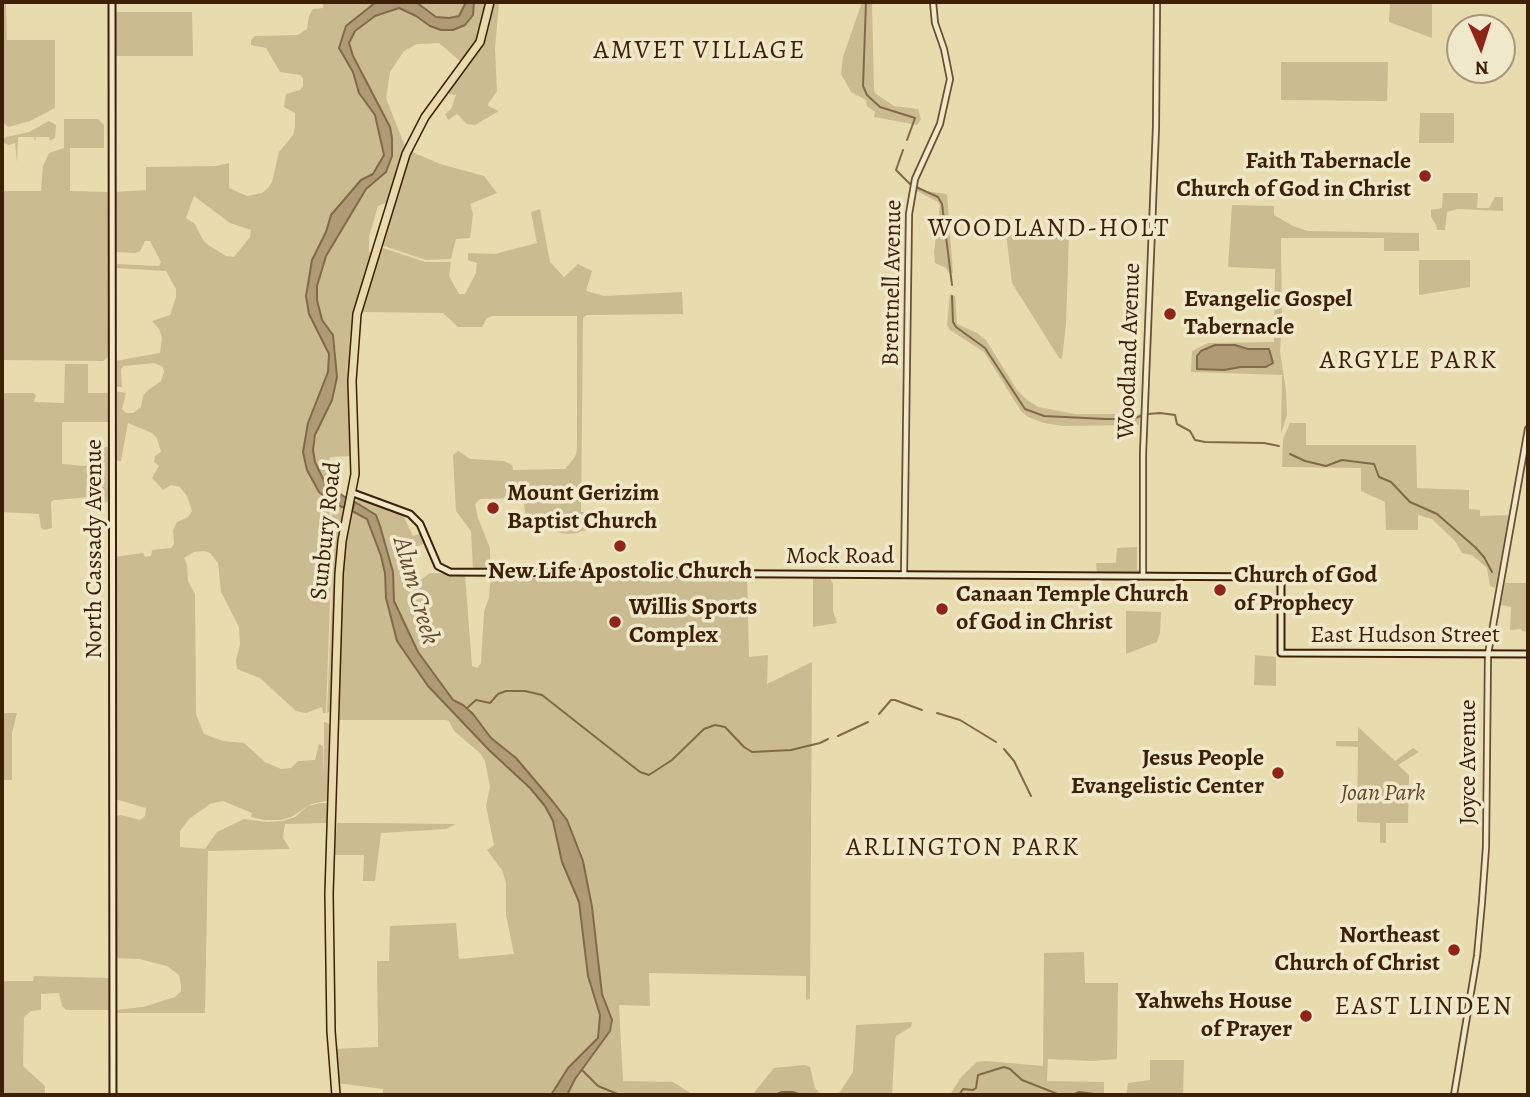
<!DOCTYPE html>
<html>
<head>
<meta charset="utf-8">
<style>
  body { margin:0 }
  #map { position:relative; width:1530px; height:1097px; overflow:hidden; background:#e8dbae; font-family:Alegreya,serif }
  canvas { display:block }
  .frame { position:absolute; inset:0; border:4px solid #3d2005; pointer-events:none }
  .north { position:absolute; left:1446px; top:14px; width:70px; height:70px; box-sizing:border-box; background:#f0e8ca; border:2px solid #a8987b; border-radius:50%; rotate:177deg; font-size:19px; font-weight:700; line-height:28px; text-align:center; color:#3d2005 }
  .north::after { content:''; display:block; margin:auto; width:24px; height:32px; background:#8f2418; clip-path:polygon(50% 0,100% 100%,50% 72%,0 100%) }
</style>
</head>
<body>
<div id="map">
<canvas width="1530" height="1097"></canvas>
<div class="frame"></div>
<div class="north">N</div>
</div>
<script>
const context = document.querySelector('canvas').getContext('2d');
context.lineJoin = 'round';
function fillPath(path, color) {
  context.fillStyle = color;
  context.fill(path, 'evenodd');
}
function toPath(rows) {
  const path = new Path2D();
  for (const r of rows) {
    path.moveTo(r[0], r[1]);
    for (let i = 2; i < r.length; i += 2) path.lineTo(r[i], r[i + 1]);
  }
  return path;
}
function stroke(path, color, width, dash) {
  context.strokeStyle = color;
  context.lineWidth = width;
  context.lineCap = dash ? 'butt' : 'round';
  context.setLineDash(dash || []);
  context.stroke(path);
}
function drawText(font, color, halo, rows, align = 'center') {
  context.font = font + ' Alegreya,serif';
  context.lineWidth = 7;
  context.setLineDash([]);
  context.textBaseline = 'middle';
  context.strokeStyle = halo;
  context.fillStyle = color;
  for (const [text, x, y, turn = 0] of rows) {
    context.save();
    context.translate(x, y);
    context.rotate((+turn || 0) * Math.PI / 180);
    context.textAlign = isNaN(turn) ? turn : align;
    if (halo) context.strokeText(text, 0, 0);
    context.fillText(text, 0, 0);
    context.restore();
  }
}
fillPath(toPath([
  [2,2,6,2,7,40,55,40,55,108,30,121,8,127,2,121],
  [323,2,376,2,360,13,343,57,353,72,359,93,375,115,384,155,373,174,361,180,331,215,326,232,312,260,306,296,314,326,329,354,328,372,308,423,303,452,307,470,319,491,334,503,329,511,332,545,326,713,323,713,322,707,306,713,296,711,260,678,237,669,236,660,240,645,239,627,221,592,218,563,210,553,204,551,194,552,184,558,187,565,188,581,195,594,196,714,204,734,223,741,244,743,265,762,281,769,291,768,298,761,315,760,319,744,323,746,324,779,324,722,326,722,330,725,330,800,311,804,291,817,281,820,264,820,251,817,252,813,223,801,210,804,189,819,180,831,180,847,205,849,217,832,244,819,267,822,283,821,295,817,308,806,320,803,330,803,329,823,285,824,283,838,290,849,208,851,205,1013,116,1013,116,1010,143,1007,175,997,181,991,181,985,179,975,167,966,139,959,115,958,115,816,121,815,140,820,145,816,146,808,115,799,114,557,143,553,145,557,151,556,152,550,171,548,174,544,173,530,177,522,188,517,192,511,187,496,180,487,171,485,163,490,152,478,159,466,154,462,155,456,161,452,157,438,152,433,128,423,121,461,117,461,116,459,115,391,126,393,122,409,126,413,133,413,141,407,143,396,147,391,161,381,164,372,163,367,154,363,124,366,121,369,122,387,116,387,115,361,160,353,162,338,159,329,152,321,170,315,176,297,176,289,166,271,117,268,117,264,159,266,161,262,150,241,145,241,140,251,135,253,114,252,115,194,115,192,146,190,146,167,216,166,229,163,229,188,247,196,262,193,268,188,272,182,279,152,293,135,295,127,295,113,284,107,286,94,300,90,303,86,303,78,300,75,280,72,266,48,251,45,251,40,255,36,298,35,307,29,309,16,313,9,323,8],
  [194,196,230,223,251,230,250,237,234,257,226,256,208,245,203,240,195,224,186,218],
  [416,2,466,2,459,16,449,18,436,17],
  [474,2,487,2,478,40,461,62,439,43,417,44,404,51,390,72,386,98,406,149,388,202,378,206,369,237,369,252,373,253,356,304,353,456,330,457,329,486,325,483,315,462,313,450,336,353,333,335,322,320,317,300,317,286,326,256,366,189,376,182,392,156,349,43,355,31,375,16,399,7,416,16,430,26,441,30,453,30,473,15],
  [493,2,499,2,495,48,497,91,488,104,488,106,499,111,475,125,467,124,457,114,448,120,445,114,451,109,456,95,449,94,449,89,483,44,489,26],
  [862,2,872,2,874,91,876,94,894,106,918,109,921,119,917,125,874,117,875,112,867,106,866,100,851,92,841,74,843,57],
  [1390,2,1432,2,1432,38,1389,22],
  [115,12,192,12,193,56,115,56],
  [1281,62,1388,62,1387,101,1281,100],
  [1420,113,1454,113,1454,143,1419,143],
  [64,119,98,119,104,125,104,148,70,148,70,191,108,192,110,355,103,361,2,360,2,191,41,191,43,166,49,153,64,148],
  [49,121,56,125,55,138,50,141,49,137,36,137,35,141,34,137,18,137,17,162,15,143,9,145,4,143,2,146,2,142,6,137,29,132],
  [410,151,440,164,484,176,497,193,470,204,473,214,470,238,456,239,451,259,426,260,381,245],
  [916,185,926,191,947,194,953,273,949,273,946,268,935,263,934,252,940,206,938,202,915,190],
  [1443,193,1478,193,1477,208,1489,208,1495,197,1503,197,1503,211,1458,209,1447,212,1445,230,1437,230,1436,225,1431,217,1431,210,1442,208],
  [1232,205,1274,206,1274,215,1293,226,1308,231,1419,233,1419,251,1384,251,1384,238,1281,238,1282,323,1280,351,1286,391,1287,415,1281,434,1282,375,1191,372,1192,351,1208,343,1274,342,1275,269,1228,267],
  [1235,345,1248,349,1268,349,1241,367,1224,370],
  [540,209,550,262,564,277,578,264,592,271,586,291,604,296,682,292,683,314,587,315,583,318,581,512,604,512,613,517,598,531,581,531,578,533,567,534,527,526,524,504,516,498,480,499,475,504,478,518,490,548,490,570,473,569,471,531,456,511,453,455,458,451,470,459,504,461,512,465,513,470,565,469,575,457,577,450,577,316,492,316,487,318,482,327,458,327,443,313,360,312,378,250,383,248,425,262,451,262,449,276,459,294,465,294,476,273,477,263,468,260,468,253,495,254,537,243,531,212],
  [1006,234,1069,235,1066,324,1062,359,1059,358,1012,283],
  [1419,260,1470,260,1470,287,1419,295],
  [950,294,955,296,957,324,977,333,986,340,1017,390,1026,399,1038,407,1075,414,1140,414,1139,425,1062,426,1044,423,1028,417,1021,411,984,352,950,330,947,325],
  [65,364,88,364,88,393,110,393,110,422,62,422,62,464,84,466,99,462,105,447,109,447,110,501,104,503,92,497,54,500,51,502,52,528,44,530,41,528,39,514,2,512,2,378,3,393,33,393,36,395,34,402,64,403],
  [1290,423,1306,423,1306,445,1416,445,1417,488,1469,490,1469,509,1480,510,1480,516,1510,515,1495,588,1490,586,1487,568,1472,555,1462,553,1455,541,1432,519,1418,515,1418,530,1386,530,1385,502,1361,491,1361,468,1282,467,1283,439],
  [358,499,401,511,413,536,422,533,427,542,414,548,408,572,411,581,419,581,430,573,465,574,472,666,477,668,481,663,484,612,489,597,491,575,747,576,749,657,768,655,767,684,812,662,810,999,806,1000,806,976,649,973,650,1006,619,1005,623,1081,673,1082,694,1095,567,1095,575,1079,610,1031,612,1020,602,994,598,951,583,861,567,820,554,803,516,758,491,738,473,714,463,705,453,700,418,652,394,601,393,572,385,542,355,502],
  [336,504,347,509,331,711,327,713,334,548,332,514],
  [352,511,367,519,372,529,385,573,386,598,391,610,393,628,397,641,417,671,437,695,453,710,489,750,530,788,545,806,553,821,562,862,579,902,588,976,600,1015,600,1029,598,1038,568,1068,551,1095,383,1095,383,1089,337,1083,334,1049,378,1047,377,961,389,961,390,926,456,923,459,959,514,954,506,915,506,883,502,870,487,850,494,845,486,806,490,787,485,761,480,753,454,731,449,721,446,720,336,720,343,546],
  [1137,547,1137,569,1140,571,1137,573,1097,573,1096,563,1116,563,1117,548],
  [813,576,829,576,833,584,833,611,837,623,813,627],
  [1505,583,1528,583,1528,632,1522,631,1521,629,1510,630,1511,607,1501,605],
  [1126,611,1161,612,1160,633,1157,642,1126,654],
  [1255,655,1276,657,1276,686,1254,685],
  [2,713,17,713,12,732,12,780,2,780],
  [1358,727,1395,761,1413,748,1419,752,1398,765,1409,775,1408,823,1386,823,1386,843,1380,843,1380,823,1357,822,1358,747,1336,746,1336,741,1358,741],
  [337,823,369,823,456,824,446,829,381,833,375,881,363,881,364,855,334,855],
  [1084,952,1085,983,1118,983,1117,1059,1094,1061,1048,1059,1047,1081,1104,1082,1104,1095,950,1095,961,1077,977,1062,986,1061,1043,1066,1044,953],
  [34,976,112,978,112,1010,66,1010,62,1006,59,993,41,994,41,1010,31,1011,24,1017,23,1066,45,1086,45,1095,2,1095,2,981,33,981],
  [912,1022,911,1027,896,1036,895,1040,892,1095,829,1095,840,1092,853,1072,856,1025],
  [1150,1060,1184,1060,1183,1095,1126,1095,1128,1083,1150,1080],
  [805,1065,810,1067,815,1088,820,1093,827,1095,752,1095,774,1068]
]), '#cbbb91');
const water = toPath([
  [376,2,416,2,436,17,449,18,459,16,466,2,474,2,473,15,465,25,453,30,441,30,430,26,416,16,399,8,375,16,355,31,349,43,353,56,390,127,392,138,392,156,386,172,366,189,326,256,317,286,317,300,322,320,333,335,337,377,332,400,315,435,313,450,315,462,325,483,349,500,347,509,331,502,319,492,307,470,303,452,308,423,328,372,329,354,309,314,306,296,312,260,326,232,331,215,361,180,373,174,384,155,375,115,359,93,353,72,339,48,346,26,376,2],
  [1215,345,1235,345,1248,349,1269,349,1273,363,1266,367,1241,367,1224,370,1197,369,1197,356,1201,351,1215,345],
  [355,502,376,515,380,526,393,572,394,601,418,652,453,700,463,705,473,714,491,738,516,758,554,803,567,820,583,861,592,907,602,994,612,1020,610,1031,575,1079,567,1095,551,1095,568,1068,598,1038,600,1015,588,976,579,902,562,862,553,821,545,806,530,788,489,750,428,686,397,641,386,598,385,573,381,556,367,519,352,511,355,502]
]);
fillPath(water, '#ae9b75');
stroke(water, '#816a48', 2);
stroke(toPath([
  [866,2,863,86,867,95,880,107,915,118,907,140],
  [903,150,896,170,910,184],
  [916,187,938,197,942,204,952,285],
  [952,296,953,322,956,327,985,348,1025,409,1044,416,1106,419,1132,419,1141,416],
  [1148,414,1160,413,1175,415,1177,424,1190,431,1195,440,1205,442,1264,443,1279,446],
  [1290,454,1305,461,1326,466,1342,460,1374,464,1379,477,1391,482,1410,502,1437,514,1475,547,1484,557,1492,572],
  [467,708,476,700,490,703,498,694,506,691,525,691,542,695,640,772,649,775,672,760,704,729,715,725,725,727,744,747,752,752,791,750,820,743,828,739],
  [937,713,960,720,996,742],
  [879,714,891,700,895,700,922,710],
  [838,736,868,722],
  [1004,749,1014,761,1031,796],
  [582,1070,598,1086,620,1095],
  [774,1095,782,1092,793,1092,801,1095],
  [959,1095,963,1089,973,1090,976,1088,978,1075,1004,1067,1010,1069,1022,1080,1060,1095],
  [1072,1095,1079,1092,1095,1094]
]), '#816a48', 2);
const tertiary = toPath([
  [904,575,909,214,915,179,940,124,950,79,944,49,935,23,933,2],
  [1143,576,1143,454,1156,127,1157,2],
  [1454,1095,1477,956,1482,902,1486,847,1488,654,1528,429]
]);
const secondary = toPath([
  [112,2,113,1095],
  [353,493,410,514,420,524,438,566,450,572,1281,577,1281,653,1528,654]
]);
const primary = toPath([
  [336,1095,331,1031,329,894,339,574,342,541,355,474,352,381,357,314,406,154,425,117,480,42,490,2]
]);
stroke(tertiary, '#684f2f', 8);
stroke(secondary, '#3d2005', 9);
stroke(primary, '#3d2005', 10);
stroke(tertiary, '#f0e8ca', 4.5);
stroke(secondary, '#f0e8ca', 5);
stroke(primary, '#e8dbae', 7);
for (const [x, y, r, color] of [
  [1425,176,7,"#8f2418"],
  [1170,314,7,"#8f2418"],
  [493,508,7,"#8f2418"],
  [620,546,7,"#8f2418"],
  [1220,590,7,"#8f2418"],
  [942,609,7,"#8f2418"],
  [615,622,7,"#8f2418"],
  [1278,773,7,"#8f2418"],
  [1454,950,7,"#8f2418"],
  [1306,1016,7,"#8f2418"]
]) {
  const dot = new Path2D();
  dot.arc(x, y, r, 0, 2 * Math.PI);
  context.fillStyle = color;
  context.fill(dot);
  stroke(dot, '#f0e8ca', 2.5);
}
drawText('bold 24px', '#3d2005', '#f0e8ca', [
  ["Faith Tabernacle",1411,162,"right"],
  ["Church of God in Christ",1411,190,"right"],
  ["Evangelic Gospel",1184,300],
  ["Tabernacle",1184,328],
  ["Mount Gerizim",507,494],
  ["Baptist Church",507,522],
  ["New Life Apostolic Church",620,572,"center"],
  ["Church of God",1234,576],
  ["of Prophecy",1234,604],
  ["Canaan Temple Church",956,595],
  ["of God in Christ",956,623],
  ["Willis Sports",629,608],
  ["Complex",629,636],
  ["Jesus People",1264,759,"right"],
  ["Evangelistic Center",1264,787,"right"],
  ["Northeast",1440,936,"right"],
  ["Church of Christ",1440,964,"right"],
  ["Yahwehs House",1292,1002,"right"],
  ["of Prayer",1292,1030,"right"]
], 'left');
drawText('24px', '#3d2005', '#f0e8ca', [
  ["Brentnell Avenue",893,283,-89],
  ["Woodland Avenue",1130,351,-88],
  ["Sunbury Road",327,531,-84],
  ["North Cassady Avenue",95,549,-90],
  ["Mock Road",840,557],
  ["East Hudson Street",1405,636],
  ["Joyce Avenue",1469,762,-90]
]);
drawText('italic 24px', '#604728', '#f0e8ca', [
  ["Joan Park",1383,794]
]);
context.letterSpacing = '2px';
drawText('26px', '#3d2005', '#f0e8ca', [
  ["AMVET VILLAGE",700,52],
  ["WOODLAND-HOLT",1049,230],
  ["ARGYLE PARK",1409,362],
  ["ARLINGTON PARK",963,849],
  ["EAST LINDEN",1424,1008]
]);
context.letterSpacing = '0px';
drawText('italic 26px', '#654b2c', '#f0e8ca', [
  ["Alum Creek",415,591,74]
]);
</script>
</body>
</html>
